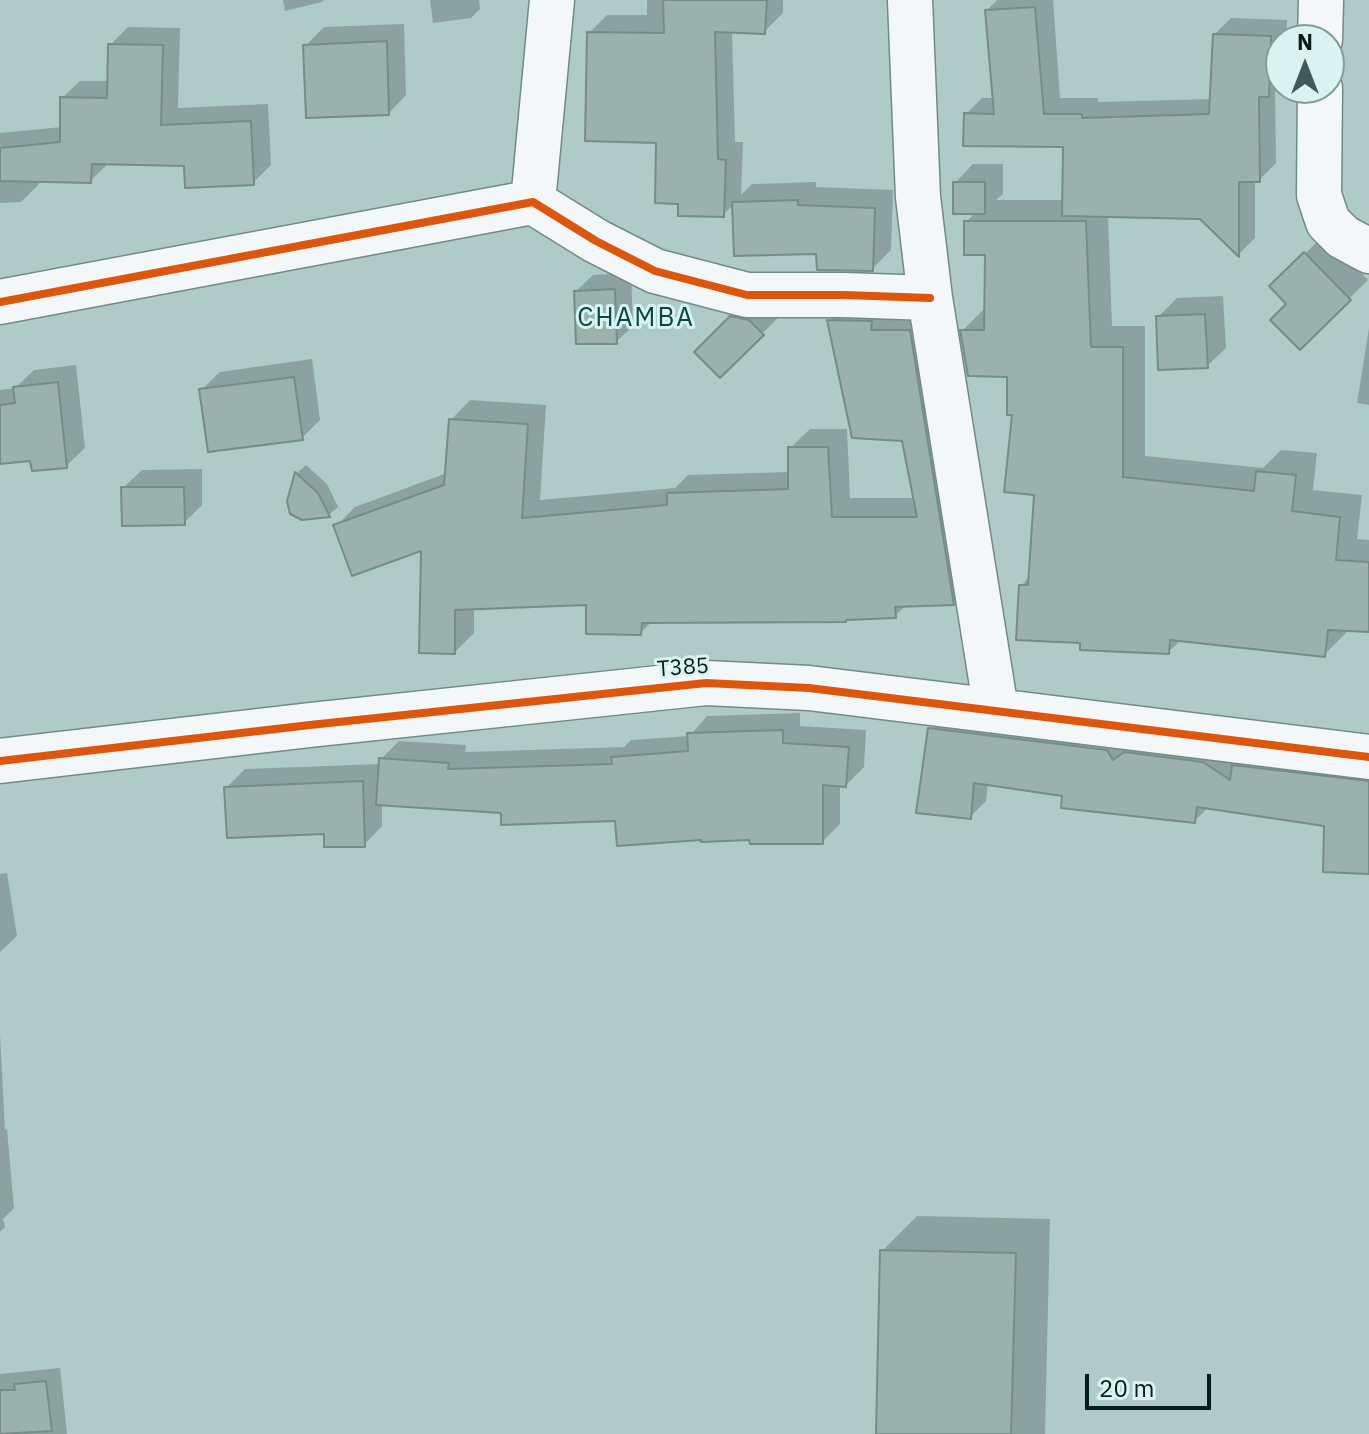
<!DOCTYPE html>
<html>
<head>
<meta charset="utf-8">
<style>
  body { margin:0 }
  #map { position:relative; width:1369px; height:1434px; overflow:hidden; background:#aecbc8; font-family:"IBM Plex Sans",sans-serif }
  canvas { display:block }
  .north { position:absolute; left:1265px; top:24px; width:80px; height:80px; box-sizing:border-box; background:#d8f3f0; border:2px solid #849d9b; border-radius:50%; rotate:0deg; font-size:22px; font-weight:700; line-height:32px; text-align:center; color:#071d1b }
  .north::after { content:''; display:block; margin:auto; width:28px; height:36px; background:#415a58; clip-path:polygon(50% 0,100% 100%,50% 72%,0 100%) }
  .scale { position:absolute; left:1085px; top:1374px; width:126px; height:36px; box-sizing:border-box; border:4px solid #071d1b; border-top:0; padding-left:10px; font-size:24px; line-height:28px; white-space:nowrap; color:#071d1b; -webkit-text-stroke:6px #d8f3f0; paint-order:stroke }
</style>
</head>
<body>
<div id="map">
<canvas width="1369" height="1434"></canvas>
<div class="north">N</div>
<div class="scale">20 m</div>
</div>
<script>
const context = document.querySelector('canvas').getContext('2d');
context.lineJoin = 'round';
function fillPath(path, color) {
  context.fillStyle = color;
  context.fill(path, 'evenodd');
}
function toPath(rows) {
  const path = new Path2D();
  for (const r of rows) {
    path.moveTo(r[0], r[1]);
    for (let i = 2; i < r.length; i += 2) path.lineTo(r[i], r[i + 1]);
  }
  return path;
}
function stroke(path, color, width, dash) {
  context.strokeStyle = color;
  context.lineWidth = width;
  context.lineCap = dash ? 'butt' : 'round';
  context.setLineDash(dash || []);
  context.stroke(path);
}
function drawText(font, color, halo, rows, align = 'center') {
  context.font = font + ' "IBM Plex Sans",sans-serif';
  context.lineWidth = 6;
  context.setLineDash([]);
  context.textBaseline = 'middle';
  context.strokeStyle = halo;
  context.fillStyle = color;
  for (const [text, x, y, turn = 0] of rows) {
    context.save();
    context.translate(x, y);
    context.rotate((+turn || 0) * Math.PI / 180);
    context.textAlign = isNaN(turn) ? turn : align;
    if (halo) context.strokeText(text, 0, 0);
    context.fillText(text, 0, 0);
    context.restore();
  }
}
fillPath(toPath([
  [283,0,324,0,322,2,285,11],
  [430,0,479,0,480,9,471,18,433,23],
  [647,0,783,0,783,13,764,32,732,31,735,142,743,142,741,195,752,184,816,182,816,187,893,190,891,250,872,269,818,252,734,204,723,215,680,202,659,141,589,33,607,15,647,15],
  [997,0,1053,0,1060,98,1098,98,1098,102,1212,99,1215,34,1231,18,1287,20,1286,40,1281,40,1281,82,1275,88,1276,163,1259,180,1255,180,1255,238,1239,254,1201,217,1108,215,1112,326,1145,326,1145,456,1263,468,1281,450,1317,453,1313,490,1362,495,1357,539,1369,540,1369,630,1347,629,1346,633,1324,655,1181,640,1168,652,1083,641,1021,586,1030,576,1036,493,1014,413,1009,375,963,330,985,308,987,253,966,222,976,212,955,183,973,164,1003,164,1003,194,996,200,1064,200,1065,145,966,114,982,98,994,98,987,10],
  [404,24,406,95,388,114,305,46,324,27],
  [128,27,180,28,178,108,268,104,271,165,253,183,186,164,109,163,90,181,39,180,39,184,21,202,0,203,0,133,62,127,62,98,80,81,109,81,110,45],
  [1324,235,1368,280,1300,347,1289,304,1272,286],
  [631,273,633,326,616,342,576,291,593,275],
  [1223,296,1226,348,1207,366,1158,317,1177,298],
  [750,299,781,315,720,375,697,352],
  [848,302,928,312,972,584,953,603,906,605,895,616,652,621,641,633,588,603,474,607,474,633,455,652,423,548,336,526,355,507,447,473,451,420,470,400,546,405,540,500,675,488,688,475,790,472,790,448,810,429,847,429,850,498,915,498,903,439,830,321],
  [1369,328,1369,405,1357,403],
  [312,359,320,420,302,438,201,390,220,372],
  [76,365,85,448,66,466,32,458,0,462,0,390,15,388,34,370],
  [306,465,327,484,338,507,329,515,302,518,289,501,297,473],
  [202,469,202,505,184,523,123,488,142,470],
  [947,712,1369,764,1369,872,1326,824,1209,807,1194,821,1064,794,988,783,986,801,970,817,930,729],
  [800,713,800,726,866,730,864,767,846,785,840,785,840,824,822,842,751,838,617,819,382,804,382,826,364,845,326,832,226,788,245,769,381,764,381,759,399,741,466,745,465,752,624,747,631,740,690,736,707,716],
  [7,873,17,936,0,952,0,874],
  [0,1033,5,1130,7,1129,14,1208,3,1219,5,1227,0,1232],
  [917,1216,1050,1219,1045,1434,878,1434,882,1251],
  [60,1368,67,1434,0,1434,0,1374]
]), '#0003');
const building = toPath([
  [663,0,767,0,765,34,715,32,718,159,726,160,724,217,678,216,678,204,655,203,656,143,585,141,587,32,664,33,663,0],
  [1035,7,1044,114,1082,114,1082,118,1209,114,1213,34,1271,36,1269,97,1259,97,1260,182,1239,182,1239,257,1200,219,1062,216,1063,147,963,146,964,113,994,114,985,10,1035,7],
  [387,41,389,115,306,118,303,45,387,41],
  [108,44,163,45,161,125,251,121,254,185,185,188,184,166,92,164,91,183,0,181,0,148,60,142,60,97,107,98,108,44],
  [953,182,985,182,985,214,953,214,953,182],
  [798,200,798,205,875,208,873,271,817,270,816,254,734,256,732,202,798,200],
  [964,221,1086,221,1091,347,1123,347,1123,477,1254,491,1256,471,1296,475,1292,511,1340,517,1336,560,1369,562,1369,632,1328,630,1325,657,1170,640,1169,654,1080,650,1080,643,1016,640,1019,585,1028,585,1034,495,1004,492,1012,415,1007,415,1007,377,968,376,960,330,984,330,985,255,964,255,964,221],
  [1304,252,1351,300,1300,350,1270,320,1286,304,1269,286,1304,252],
  [615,289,617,344,576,344,574,291,615,289],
  [1205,314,1208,368,1158,370,1156,316,1205,314],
  [730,316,749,320,764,335,720,378,694,352,730,316],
  [827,320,872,321,871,330,910,330,954,605,895,607,896,618,846,620,846,622,642,623,641,635,586,634,586,605,455,610,455,654,419,653,421,551,352,576,333,525,444,485,449,419,528,424,522,518,667,505,667,493,788,489,788,447,828,447,832,517,917,517,902,441,852,438,827,320],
  [294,377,303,440,208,452,199,389,294,377],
  [58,382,67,468,32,471,30,461,0,464,0,405,15,403,13,387,58,382],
  [295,472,318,493,330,517,302,520,290,514,287,501,295,472],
  [121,487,184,487,185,525,122,526,121,487],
  [928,728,1107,750,1113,760,1124,752,1203,762,1230,780,1232,765,1369,781,1369,874,1323,872,1324,826,1197,807,1195,823,1061,808,1062,796,974,783,971,819,916,813,928,728],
  [783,730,783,743,849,747,846,787,823,785,823,844,750,844,749,840,701,842,701,840,617,846,615,821,501,825,501,813,376,805,379,758,449,763,448,769,612,764,611,757,688,751,687,733,783,730],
  [363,781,365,847,324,847,324,834,227,838,224,787,363,781],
  [880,1250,1016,1253,1011,1434,876,1434,880,1250],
  [46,1381,52,1431,0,1434,0,1390,15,1390,14,1384,46,1381]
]);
fillPath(building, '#9bb1ac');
stroke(building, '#768c87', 2);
const minor = toPath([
  [910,0,918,197,930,298,996,710],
  [1320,40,1321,0],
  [1320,88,1319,195,1328,222,1343,237,1369,251],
  [533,202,552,0],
  [0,302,533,202,596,241,655,271,747,295,844,295,930,298],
  [0,761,310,725,706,683,809,688,1369,757]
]);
stroke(minor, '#738a88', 47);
stroke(minor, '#f3f7f7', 44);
stroke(toPath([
  [0,302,533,202,596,241,655,271,747,295,844,295,930,298],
  [0,761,310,725,706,683,809,688,1369,757]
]), '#dd560d', 8);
drawText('22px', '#071d1b', '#d8f3f0', [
  ["T385",683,668,-4]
]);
context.letterSpacing = '2px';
drawText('26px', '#0a4642', '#d8f3f0', [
  ["CHAMBA",636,318]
]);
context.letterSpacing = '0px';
</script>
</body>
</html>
